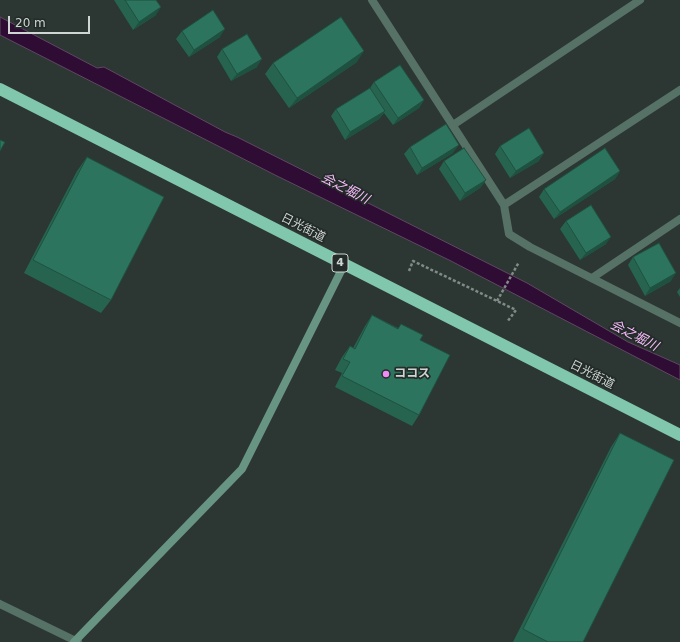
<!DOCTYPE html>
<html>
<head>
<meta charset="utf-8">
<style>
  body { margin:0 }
  #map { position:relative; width:680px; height:642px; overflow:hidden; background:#2c3632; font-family:"DejaVu Sans",sans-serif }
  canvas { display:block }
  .scale { position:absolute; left:8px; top:16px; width:82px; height:18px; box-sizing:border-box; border:2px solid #cfd5d3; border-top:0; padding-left:5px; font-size:12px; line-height:14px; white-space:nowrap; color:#cfd5d3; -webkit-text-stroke:3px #232c28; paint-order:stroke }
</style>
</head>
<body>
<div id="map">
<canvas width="680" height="642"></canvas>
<div class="scale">20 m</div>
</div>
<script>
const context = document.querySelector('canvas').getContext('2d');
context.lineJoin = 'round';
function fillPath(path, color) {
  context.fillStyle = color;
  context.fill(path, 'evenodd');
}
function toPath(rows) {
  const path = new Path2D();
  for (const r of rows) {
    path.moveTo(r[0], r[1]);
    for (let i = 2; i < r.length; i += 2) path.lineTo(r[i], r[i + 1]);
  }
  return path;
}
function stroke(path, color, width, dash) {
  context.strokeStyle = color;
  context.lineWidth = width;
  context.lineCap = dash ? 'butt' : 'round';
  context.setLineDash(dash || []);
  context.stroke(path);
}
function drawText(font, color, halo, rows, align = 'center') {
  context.font = font + ' "DejaVu Sans","Noto Sans JP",sans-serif';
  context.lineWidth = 3.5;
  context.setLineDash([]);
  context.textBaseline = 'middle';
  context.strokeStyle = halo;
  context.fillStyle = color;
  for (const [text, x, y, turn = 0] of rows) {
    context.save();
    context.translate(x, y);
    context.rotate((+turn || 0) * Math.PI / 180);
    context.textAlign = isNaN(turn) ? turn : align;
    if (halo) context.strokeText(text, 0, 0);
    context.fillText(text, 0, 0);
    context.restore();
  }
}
const water = toPath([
  [0,17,97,68,104,67,225,132,237,137,527,283,628,342,680,365,680,380,451,261,277,176,0,35,0,17]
]);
fillPath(water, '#2f0c33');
stroke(water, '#5f4863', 1);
stroke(toPath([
  [409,271,413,261,516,310,507,322],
  [497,301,519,262]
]), '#828a87', 2.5, [3, 2]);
stroke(toPath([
  [453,125,640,0],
  [592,278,680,219]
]), '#567267', 8);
stroke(toPath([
  [372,0,504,205,509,234,530,247,680,323],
  [504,205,680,90],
  [0,604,78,642]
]), '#567267', 8);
stroke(toPath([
  [74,642,242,469,344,265]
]), '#689483', 8);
stroke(toPath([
  [0,89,680,435]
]), '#80c7ad', 12);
fillPath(toPath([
  [114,0,156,0,156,15,133,30],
  [182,31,220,37,189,57,176,39],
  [222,49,257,67,231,81,217,57],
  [357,62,289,108,265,74,273,63],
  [374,82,424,100,419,108,393,125,384,113,379,119,345,140,331,116,336,109,370,88],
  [500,146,539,161,510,178,495,154],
  [410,147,453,153,417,175,404,154],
  [87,157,111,300,101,313,24,273,77,171],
  [444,161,486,180,480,188,460,201,439,169],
  [620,171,615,179,554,219,539,197,544,189],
  [566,221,606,244,580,260,560,229],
  [633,257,671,281,645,296,628,265],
  [680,288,680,297,677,292],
  [372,315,398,328,401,324,420,340,419,415,412,426,335,387,342,373,335,370,342,357,350,346,353,348,365,326],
  [620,433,583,642,513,642,611,447]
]), '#266450');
fillPath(toPath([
  [161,7,156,15,133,30,139,22],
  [225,29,220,37,189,57,194,50],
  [364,51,357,62,289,108,297,98],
  [262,59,257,67,231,81,237,74],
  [424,100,419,108,393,125,398,118],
  [385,111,379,119,345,140,350,132],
  [459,145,453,153,417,175,422,168],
  [544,153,539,161,510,178,516,171],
  [620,171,615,179,554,219,560,212],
  [486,180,480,188,460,201,465,193],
  [611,237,606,244,580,260,586,253],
  [676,273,671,281,645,296,650,288]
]), '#1f5141');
const building = toPath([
  [125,0,156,0,161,7,139,22,125,0],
  [213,10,225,29,194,50,182,31,213,10],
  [341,17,364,51,297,98,273,63,341,17],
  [247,34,262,59,237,74,222,49,247,34],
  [400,65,424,100,398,118,374,82,400,65],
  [370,88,385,111,350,132,336,109,370,88],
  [446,124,459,145,422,168,410,147,446,124],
  [529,128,544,153,516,171,500,146,529,128],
  [0,140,5,142,0,151,0,140],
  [464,148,486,180,465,193,444,161,464,148],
  [605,148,620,171,560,212,544,189,605,148],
  [87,157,164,197,111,300,33,260,87,157],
  [591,205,611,237,586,253,566,221,591,205],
  [659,243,676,273,650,288,633,257,659,243],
  [372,315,398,329,401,324,423,335,420,340,450,355,419,415,342,376,350,362,343,359,350,346,355,349,372,315],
  [620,433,674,460,583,642,548,642,523,629,620,433]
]);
fillPath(building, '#2c745d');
stroke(building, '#1f5141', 1);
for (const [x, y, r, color] of [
  [386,374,4,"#ee8bf7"]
]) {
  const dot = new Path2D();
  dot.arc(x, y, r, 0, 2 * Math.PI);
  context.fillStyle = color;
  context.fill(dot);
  stroke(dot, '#232c28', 1.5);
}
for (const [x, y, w] of [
  [340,263,16]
]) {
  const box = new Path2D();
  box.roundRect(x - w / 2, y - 9, w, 18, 3);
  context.fillStyle = '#232c28';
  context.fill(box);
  stroke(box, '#cfd5d3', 1);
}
drawText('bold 11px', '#cfd5d3', null, [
  ["4",340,263]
]);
drawText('12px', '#cfd5d3', '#232c28', [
  ["日光街道",303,228,27],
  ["日光街道",592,375,27]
]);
drawText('bold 12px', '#cfd5d3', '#232c28', [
  ["ココス",394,374]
], 'left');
drawText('italic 13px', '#f8bbfd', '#232c28', [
  ["会之堀川",345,189,27],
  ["会之堀川",634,336,27]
]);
</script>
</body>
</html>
